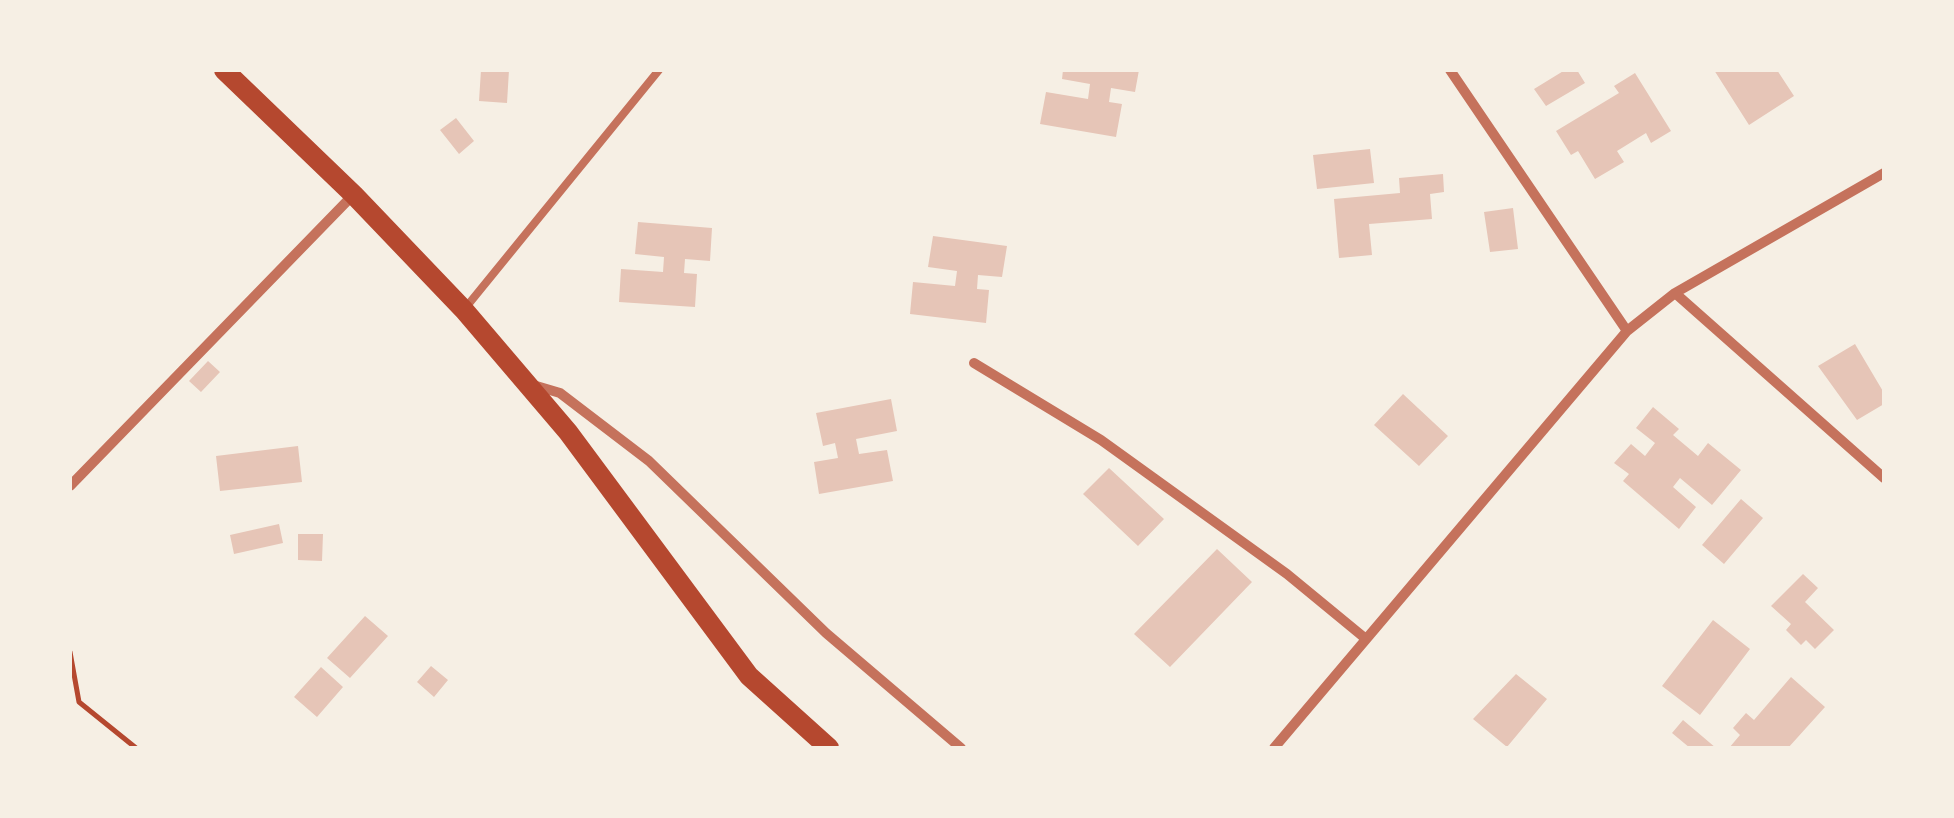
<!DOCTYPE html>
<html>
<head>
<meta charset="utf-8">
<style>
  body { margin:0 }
  #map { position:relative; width:1954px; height:818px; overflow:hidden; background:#f6efe4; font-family:"PT Sans",sans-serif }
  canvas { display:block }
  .frame { position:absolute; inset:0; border:72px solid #f6efe4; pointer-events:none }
</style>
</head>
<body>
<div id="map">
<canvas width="1954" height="818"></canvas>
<div class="frame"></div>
</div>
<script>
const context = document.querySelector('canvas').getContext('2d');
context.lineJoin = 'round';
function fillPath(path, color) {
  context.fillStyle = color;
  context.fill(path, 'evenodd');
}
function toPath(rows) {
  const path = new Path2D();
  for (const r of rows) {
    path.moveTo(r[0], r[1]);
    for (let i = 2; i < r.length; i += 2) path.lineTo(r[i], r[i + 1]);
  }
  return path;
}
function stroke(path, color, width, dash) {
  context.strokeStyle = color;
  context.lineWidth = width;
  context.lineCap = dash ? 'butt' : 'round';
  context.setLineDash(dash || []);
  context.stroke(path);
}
fillPath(toPath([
  [481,70,509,70,507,103,479,101],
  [1063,70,1139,70,1135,92,1111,88,1109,102,1122,104,1116,137,1040,124,1046,92,1088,99,1090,84,1062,79],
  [1565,70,1577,70,1585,83,1546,106,1534,89],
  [1714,70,1777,70,1794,96,1749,125],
  [1635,73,1671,131,1651,143,1646,133,1617,151,1624,162,1595,179,1578,151,1571,155,1556,131,1619,93,1614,86],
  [456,118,474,141,459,154,440,130],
  [1370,149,1374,183,1317,189,1313,155],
  [1443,174,1444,192,1430,194,1432,219,1369,224,1372,255,1339,258,1334,199,1400,193,1399,178],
  [1513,208,1518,249,1490,252,1484,212],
  [638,222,712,228,710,261,685,259,684,273,697,274,695,307,619,302,621,269,663,272,664,257,635,254],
  [933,236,1007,246,1002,277,978,275,977,289,989,290,986,323,910,314,913,282,955,286,957,271,928,267],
  [1855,344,1884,393,1884,404,1857,420,1818,366],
  [208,361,220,372,201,392,189,381],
  [1403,394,1448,436,1419,466,1374,425],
  [891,399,897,431,856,439,859,454,887,450,893,481,819,494,814,462,838,458,835,443,823,446,816,413],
  [1653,407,1679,429,1673,435,1698,456,1708,443,1741,470,1712,505,1680,478,1673,487,1696,507,1679,529,1623,481,1629,474,1614,463,1631,444,1645,456,1655,443,1636,428],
  [298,446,302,482,220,491,216,456],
  [1109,468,1164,519,1138,546,1083,494],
  [1741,499,1763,518,1724,564,1702,545],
  [279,524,283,543,234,554,230,535],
  [298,534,323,534,322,561,298,560],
  [1217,549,1252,582,1170,667,1134,634],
  [1803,574,1818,588,1805,602,1834,630,1815,649,1806,640,1801,645,1786,630,1791,624,1771,606],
  [365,616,388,636,350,678,327,658],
  [1713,620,1750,649,1700,715,1662,686],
  [431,666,448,680,434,697,417,682],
  [321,667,343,687,317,717,294,697],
  [1516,674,1547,699,1507,747,1473,719],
  [1791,677,1825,707,1788,748,1729,748,1740,735,1733,728,1746,713,1754,720],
  [1683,720,1716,748,1690,748,1672,733]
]), '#e6c5b7');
stroke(toPath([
  [70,652,79,702,136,748]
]), '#b5482f', 5);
stroke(toPath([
  [467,306,659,70]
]), '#c5725c', 8);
stroke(toPath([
  [1450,70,1627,331],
  [1675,293,1884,478],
  [974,363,1101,440,1287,574,1366,639],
  [533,385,560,393,649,461,826,633,961,748],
  [70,486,353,195],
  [1274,748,1627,331,1675,293,1884,173]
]), '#c5725c', 10);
stroke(toPath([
  [224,70,354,195,464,310,568,432,749,676,829,748]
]), '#b5482f', 20);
</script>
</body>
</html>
